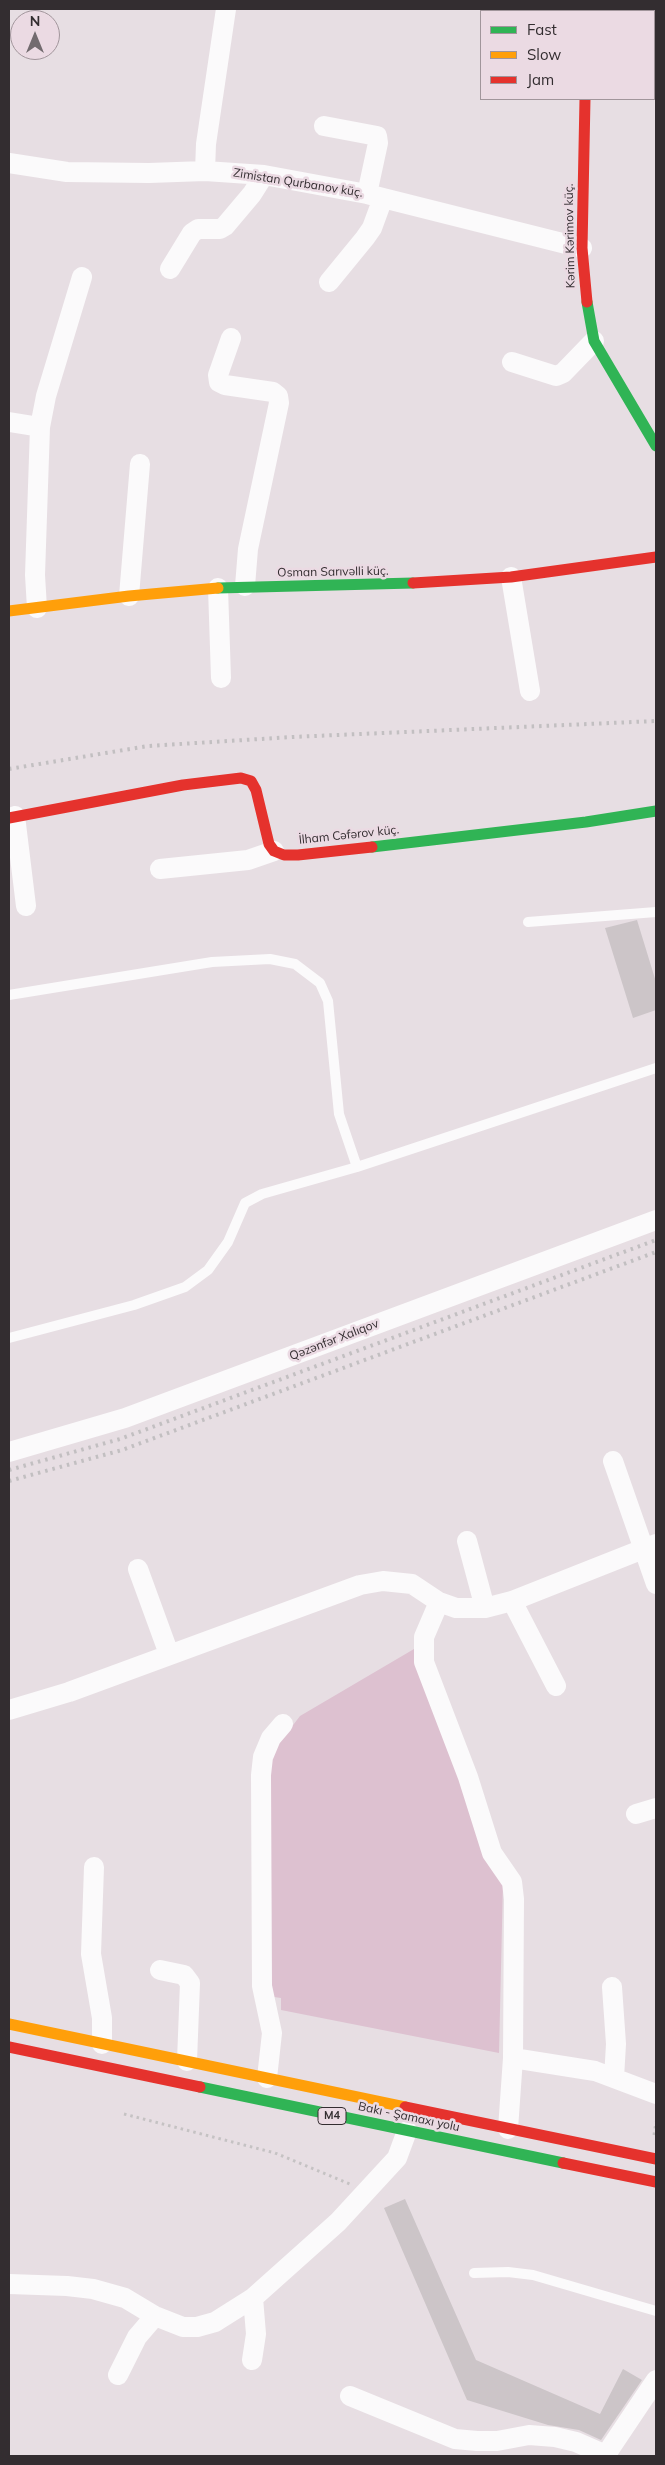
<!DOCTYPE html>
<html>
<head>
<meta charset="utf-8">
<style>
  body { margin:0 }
  #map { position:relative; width:665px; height:2465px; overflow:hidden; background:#e7dee3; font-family:Mulish,sans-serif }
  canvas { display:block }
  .frame { position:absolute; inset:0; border:10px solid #332d30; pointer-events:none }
  .legend { position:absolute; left:480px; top:10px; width:175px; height:90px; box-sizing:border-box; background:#ebdae3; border:1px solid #a1959b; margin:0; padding:6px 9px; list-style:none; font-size:15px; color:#332d30 }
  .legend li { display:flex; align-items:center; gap:10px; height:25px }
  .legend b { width:25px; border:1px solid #a1959b }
  .north { position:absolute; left:10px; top:10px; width:50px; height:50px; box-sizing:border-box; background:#ebdae3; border:1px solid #a1959b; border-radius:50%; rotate:0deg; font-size:14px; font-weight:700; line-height:20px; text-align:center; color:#332d30 }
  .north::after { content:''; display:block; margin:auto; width:18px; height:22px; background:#726b6f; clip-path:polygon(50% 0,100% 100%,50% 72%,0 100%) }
</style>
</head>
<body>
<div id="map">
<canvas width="665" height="2465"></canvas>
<div class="frame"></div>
<ul class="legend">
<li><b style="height:6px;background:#30b455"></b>Fast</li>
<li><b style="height:6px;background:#ff9f0a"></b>Slow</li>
<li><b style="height:6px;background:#e5322d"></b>Jam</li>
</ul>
<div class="north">N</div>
</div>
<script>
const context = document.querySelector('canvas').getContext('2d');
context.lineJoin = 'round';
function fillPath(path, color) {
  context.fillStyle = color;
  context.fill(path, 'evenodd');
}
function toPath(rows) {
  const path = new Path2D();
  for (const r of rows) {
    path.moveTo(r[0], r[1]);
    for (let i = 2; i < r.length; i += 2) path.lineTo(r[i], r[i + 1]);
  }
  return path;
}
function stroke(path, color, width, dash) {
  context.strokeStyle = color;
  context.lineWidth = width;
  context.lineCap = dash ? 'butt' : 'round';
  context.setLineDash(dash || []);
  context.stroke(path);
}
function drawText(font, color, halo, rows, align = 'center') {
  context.font = font + ' Mulish,sans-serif';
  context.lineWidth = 5;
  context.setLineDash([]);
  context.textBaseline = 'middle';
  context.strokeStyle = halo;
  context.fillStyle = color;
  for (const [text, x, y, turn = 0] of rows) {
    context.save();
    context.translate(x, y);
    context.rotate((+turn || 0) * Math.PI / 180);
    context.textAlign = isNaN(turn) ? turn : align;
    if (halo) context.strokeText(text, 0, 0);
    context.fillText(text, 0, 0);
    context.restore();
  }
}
fillPath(toPath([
  [414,1649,503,1882,499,2053,281,2010,281,1998,267,1996,271,1754,300,1716]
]), '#ddc1d0');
fillPath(toPath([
  [637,920,656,982,656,1010,633,1018,605,928],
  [405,2199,476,2360,600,2414,623,2369,642,2380,601,2440,579,2430,548,2425,467,2400,384,2208]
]), '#ccc5c8');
stroke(toPath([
  [124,2114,275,2153,350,2184],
  [654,2135,656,2122]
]), '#c5c2c3', 3, [2.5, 4]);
stroke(toPath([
  [528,922,656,912],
  [9,995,212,962,270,959,295,964,320,983,328,1001,339,1114,357,1167],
  [9,1338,134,1305,185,1287,208,1270,228,1242,245,1203,262,1194,357,1167,656,1068],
  [474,2273,508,2272,533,2275,656,2311]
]), '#fbfafb', 10);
stroke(toPath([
  [554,9,572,11],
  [324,126,377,136,378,143,367,194],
  [9,163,67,172,149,173,205,171,264,175,367,194,582,248],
  [205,171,206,144,226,9],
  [170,269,192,233,198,229,220,229,225,226,252,194,264,175],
  [329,282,365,238,372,228,383,198],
  [231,338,218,375,219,382,225,385,273,392,278,396,279,403,248,549,245,586],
  [512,362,556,376,563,373,594,341],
  [9,422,40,427],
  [511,577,530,691],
  [218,588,221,678],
  [129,596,140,464],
  [37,608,35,575,40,427,46,396,82,277],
  [15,816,26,906],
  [160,869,248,860,274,851],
  [9,1452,125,1418,656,1220],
  [613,1461,656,1584],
  [467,1541,485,1608],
  [138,1569,169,1654],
  [512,1601,556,1686],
  [439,1602,424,1637,424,1662,468,1777,492,1853,512,1882,514,1899,513,2058,508,2129],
  [9,1710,69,1692,360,1585,383,1581,412,1584,439,1602,456,1608,485,1608,512,1601,656,1544],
  [636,1814,656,1808],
  [94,1867,91,1954,102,2018,102,2044],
  [160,1970,184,1975,190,1983,187,2061],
  [612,1987,616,2044,614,2078],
  [513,2058,595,2071,656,2094],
  [267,2078,272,2033,262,1986,261,1775,263,1757,271,1738,283,1724],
  [9,2284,67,2286,93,2289,125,2298,155,2316,183,2327,197,2327,215,2322,253,2298,338,2222,397,2158,407,2131],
  [252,2360,256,2334,253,2298],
  [118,2375,137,2337,155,2316],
  [350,2396,455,2439,477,2441,497,2441,529,2435,555,2437,576,2442,608,2456],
  [605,2456,656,2380]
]), '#fbfafb', 20);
stroke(toPath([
  [587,302,594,341,656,446],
  [218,588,413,583],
  [372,847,586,822,656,811],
  [200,2087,563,2163]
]), '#30b455', 11);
stroke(toPath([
  [9,611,129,596,218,588],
  [9,2024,405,2107]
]), '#ff9f0a', 11);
stroke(toPath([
  [587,9,587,11],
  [585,99,582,248,587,302],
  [413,583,511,577,656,557],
  [9,818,183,785,241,778,251,781,256,790,269,844,274,851,284,855,298,855,372,847],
  [9,2047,200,2087],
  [405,2107,656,2159],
  [563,2163,656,2182]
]), '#e5322d', 11);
stroke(toPath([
  [9,769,148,746,292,737,656,721],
  [9,1470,120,1439,656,1240],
  [9,1481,122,1450,656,1252]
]), '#c2bfc1', 4, [2.5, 5]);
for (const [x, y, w] of [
  [332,2116,28]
]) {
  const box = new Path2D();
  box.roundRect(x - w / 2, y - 8.5, w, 17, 4);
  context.fillStyle = '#ebdae3';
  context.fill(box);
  stroke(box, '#332d30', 1);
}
drawText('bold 11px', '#332d30', null, [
  ["M4",332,2116]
]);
drawText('12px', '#332d30', '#ebdae3', [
  ["Zimistan Qurbanov küç.",298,183,9],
  ["Kərim Kərimov küç.",570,236,-91],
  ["Osman Sarıvəlli küç.",333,572,-1],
  ["İlham Cəfərov küç.",349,835,-6],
  ["Qəzənfər Xalıqov",334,1340,-21],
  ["Bakı - Şamaxı yolu",409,2117,12]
]);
</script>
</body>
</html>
